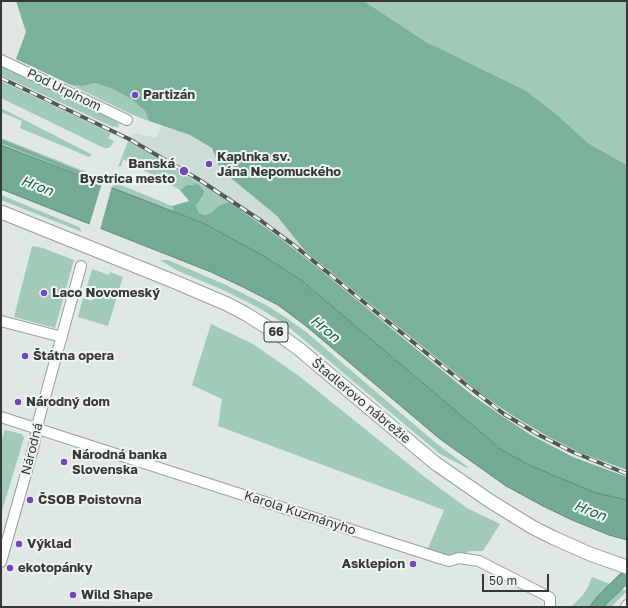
<!DOCTYPE html>
<html>
<head>
<meta charset="utf-8">
<style>
  body { margin:0 }
  #map { position:relative; width:628px; height:608px; overflow:hidden; background:#dfe8e4; font-family:"Golos Text",sans-serif }
  canvas { display:block }
  .frame { position:absolute; inset:0; border:2px solid #353837; pointer-events:none }
  .scale { position:absolute; left:482px; top:574px; width:67px; height:18px; box-sizing:border-box; border:2px solid #353837; border-top:0; padding-left:5px; font-size:12px; line-height:14px; white-space:nowrap; color:#353837; -webkit-text-stroke:3px #edf5f1; paint-order:stroke }
</style>
</head>
<body>
<div id="map">
<canvas width="628" height="608"></canvas>
<div class="frame"></div>
<div class="scale">50 m</div>
</div>
<script>
const context = document.querySelector('canvas').getContext('2d');
context.lineJoin = 'round';
function fillPath(path, color) {
  context.fillStyle = color;
  context.fill(path, 'evenodd');
}
function toPath(rows) {
  const path = new Path2D();
  for (const r of rows) {
    path.moveTo(r[0], r[1]);
    for (let i = 2; i < r.length; i += 2) path.lineTo(r[i], r[i + 1]);
  }
  return path;
}
function stroke(path, color, width, dash) {
  context.strokeStyle = color;
  context.lineWidth = width;
  context.lineCap = dash ? 'butt' : 'round';
  context.setLineDash(dash || []);
  context.stroke(path);
}
function drawText(font, color, halo, rows, align = 'center') {
  context.font = font + ' "Golos Text",sans-serif';
  context.lineWidth = 4;
  context.setLineDash([]);
  context.textBaseline = 'middle';
  context.strokeStyle = halo;
  context.fillStyle = color;
  for (const [text, x, y, turn = 0] of rows) {
    context.save();
    context.translate(x, y);
    context.rotate((+turn || 0) * Math.PI / 180);
    context.textAlign = isNaN(turn) ? turn : align;
    if (halo) context.strokeText(text, 0, 0);
    context.fillText(text, 0, 0);
    context.restore();
  }
}
fillPath(toPath([
  [162,126,190,135,212,148,220,169,277,216,305,251,302,255,229,202,128,141,132,135,134,133,156,138]
]), '#cdddd5');
fillPath(toPath([
  [364,1,627,1,627,165,588,143,556,114,426,42],
  [1,64,114,120,119,124,118,128,114,126,113,127,1,75],
  [1,81,111,133,108,138,114,141,111,146,108,148,104,148,1,98],
  [95,83,113,89,131,99,145,111,149,121,133,115,71,85,83,86],
  [1,108,91,154,92,155,89,157,20,128,22,121,1,112],
  [1,138,99,177,102,180,102,184,1,144],
  [128,141,207,188,229,202,218,206,211,213,205,215,199,213,196,206,203,197,204,191,198,184,187,185,180,190,123,159,121,166,118,167],
  [114,183,116,183,172,206,174,212,112,188],
  [1,195,79,227,82,232,1,200],
  [32,246,43,248,74,260,55,328,14,317],
  [160,260,168,260,224,284,266,305,285,317,305,331,437,444,468,467,467,468,440,454,303,339,285,324,257,307,221,289,178,271],
  [92,269,109,275,110,272,123,277,108,326,78,317,83,298,92,301,95,289,87,286],
  [211,324,253,344,299,376,426,478,467,508,500,524,483,551,470,551,453,559,427,551,444,510,218,426,222,399,192,385],
  [5,430,22,434,24,438,1,514,1,441],
  [592,577,610,584,597,597,589,607,571,607,583,595,588,587],
  [621,589,627,591,611,607,603,607]
]), '#a2cab8');
fillPath(toPath([
  [16,1,364,1,426,42,526,91,556,114,588,143,627,165,627,470,581,453,547,436,510,414,480,393,305,251,277,216,220,169,212,148,190,135,149,121,145,111,131,99,113,89,95,83,83,86,71,85,16,59,26,32],
  [1,139,92,176,93,178,91,179,1,143],
  [198,184,204,191,203,196,196,206,199,213,205,215,211,213,218,206,229,202,280,238,318,268,472,395,502,416,531,435,573,457,627,477,627,500,596,494,529,465,502,450,301,280,262,255,203,223,174,212,172,206,189,201,180,190,187,185]
]), '#79b199');
const water = toPath([
  [1,145,203,223,262,255,301,280,502,450,529,465,596,493,627,500,627,540,609,535,572,520,543,506,506,486,440,439,306,326,278,305,243,287,211,272,1,189,1,145],
  [627,567,627,584,603,607,589,607,597,597,627,567]
]);
fillPath(water, '#73aa92');
stroke(water, '#608877', 1);
fillPath(toPath([
  [102,183,112,186,100,230,89,226]
]), '#dfe8e4');
const minor = toPath([
  [1,60,127,120],
  [1,321,62,337],
  [1,417,442,559,449,561,459,558,479,561,547,596,550,598,550,607],
  [1,562,33,449,39,419,81,266],
  [626,607,627,605]
]);
const major = toPath([
  [1,212,173,281,227,304,246,314,281,336,299,349,435,463,490,501,532,527,554,538,590,554,627,567]
]);
stroke(minor, '#98a09c', 12);
stroke(major, '#98a09c', 15);
stroke(minor, '#fff', 10);
stroke(major, '#fff', 13);
const rail = toPath([
  [1,78,129,139,198,179,260,220,295,246,451,373,504,414,539,435,573,452,627,474]
]);
stroke(rail, '#535755', 4);
stroke(rail, '#edf5f1', 2.5, [8]);
for (const [x, y, r, color] of [
  [135,95,4,"#7645bc"],
  [209,164,4,"#7645bc"],
  [184,171,5,"#7645bc"],
  [44,293,4,"#7645bc"],
  [25,356,4,"#7645bc"],
  [18,402,4,"#7645bc"],
  [64,462,4,"#7645bc"],
  [30,500,4,"#7645bc"],
  [19,544,4,"#7645bc"],
  [413,564,4,"#7645bc"],
  [10,568,4,"#7645bc"],
  [73,595,4,"#7645bc"]
]) {
  const dot = new Path2D();
  dot.arc(x, y, r, 0, 2 * Math.PI);
  context.fillStyle = color;
  context.fill(dot);
  stroke(dot, '#edf5f1', 1.5);
}
for (const [x, y, w] of [
  [276,332,24]
]) {
  const box = new Path2D();
  box.roundRect(x - w / 2, y - 10, w, 20, 3);
  context.fillStyle = '#edf5f1';
  context.fill(box);
  stroke(box, '#353837', 1);
}
drawText('bold 12px', '#353837', null, [
  ["66",276,332]
]);
drawText('13px', '#353837', '#edf5f1', [
  ["Pod Urpínom",64,90,26],
  ["Štadlerovo nábrežie",361,401,40],
  ["Národná",32,449,-76],
  ["Karola Kuzmányho",300,513,18]
]);
drawText('bold 13px', '#353837', '#edf5f1', [
  ["Partizán",143,95],
  ["Kaplnka sv.",217,157],
  ["Jána Nepomuckého",217,172],
  ["Banská",175,164,"right"],
  ["Bystrica mesto",175,179,"right"],
  ["Laco Novomeský",52,293],
  ["Štátna opera",33,356],
  ["Národný dom",26,402],
  ["Národná banka",72,455],
  ["Slovenska",72,470],
  ["ČSOB Poistovna",38,500],
  ["Výklad",27,544],
  ["Asklepion",405,564,"right"],
  ["ekotopánky",18,568],
  ["Wild Shape",81,595]
], 'left');
drawText('italic 14px', '#1f624a', '#edf5f1', [
  ["Hron",37,186,21],
  ["Hron",325,329,39],
  ["Hron",590,511,21]
]);
</script>
</body>
</html>
